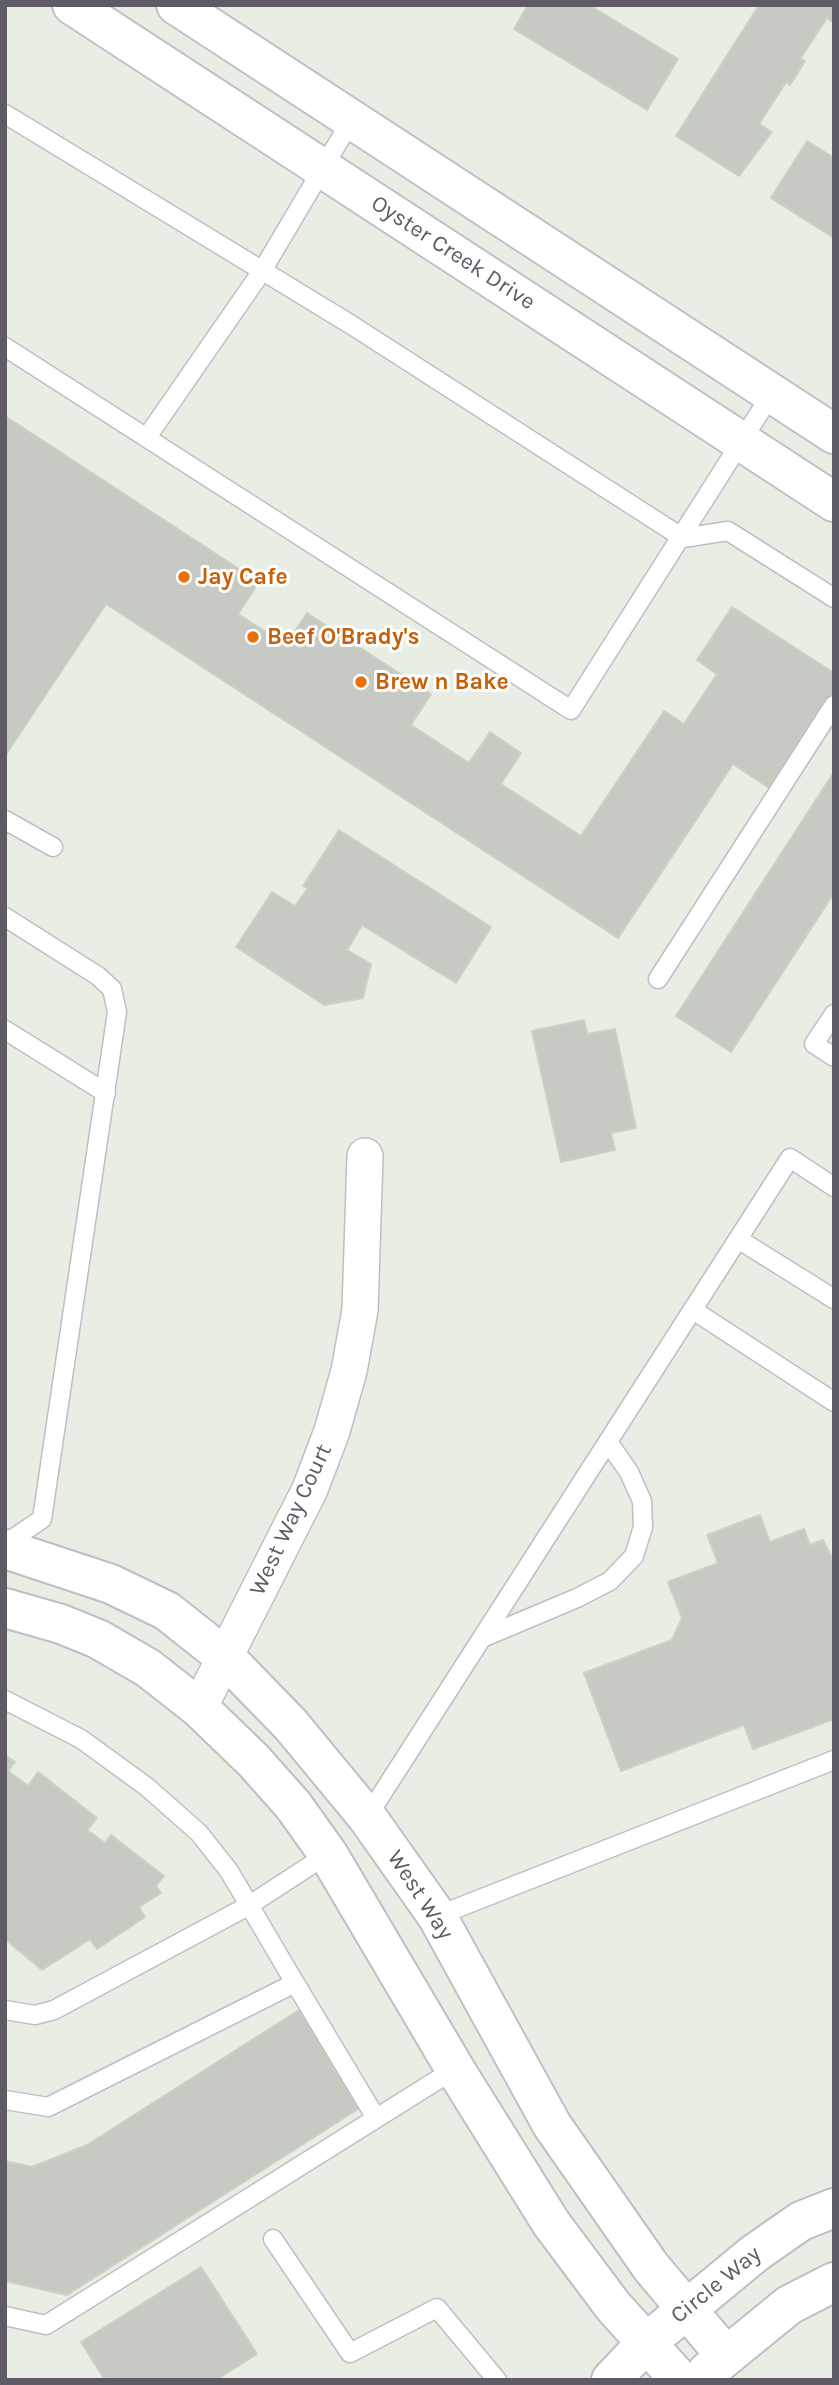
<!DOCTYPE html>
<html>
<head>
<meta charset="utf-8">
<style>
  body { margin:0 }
  #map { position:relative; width:839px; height:2385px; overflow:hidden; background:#e8eee3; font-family:Karla,sans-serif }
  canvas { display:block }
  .frame { position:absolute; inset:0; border:7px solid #5e5b64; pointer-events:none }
</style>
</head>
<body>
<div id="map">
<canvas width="839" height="2385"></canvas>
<div class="frame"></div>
</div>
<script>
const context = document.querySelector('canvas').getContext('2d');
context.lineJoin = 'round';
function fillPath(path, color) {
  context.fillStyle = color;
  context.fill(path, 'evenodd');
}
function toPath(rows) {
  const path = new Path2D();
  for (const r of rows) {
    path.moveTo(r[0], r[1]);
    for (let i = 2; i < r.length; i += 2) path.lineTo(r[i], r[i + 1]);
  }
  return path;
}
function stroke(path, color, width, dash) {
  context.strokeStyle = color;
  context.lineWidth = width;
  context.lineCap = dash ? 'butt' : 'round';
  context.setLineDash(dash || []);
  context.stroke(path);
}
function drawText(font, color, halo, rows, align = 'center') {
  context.font = font + ' Karla,sans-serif';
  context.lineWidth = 6;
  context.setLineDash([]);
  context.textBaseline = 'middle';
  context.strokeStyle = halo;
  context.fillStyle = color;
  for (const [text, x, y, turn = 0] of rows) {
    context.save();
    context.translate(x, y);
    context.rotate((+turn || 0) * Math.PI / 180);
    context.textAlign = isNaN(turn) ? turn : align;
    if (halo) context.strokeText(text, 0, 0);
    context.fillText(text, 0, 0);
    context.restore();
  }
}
const building = toPath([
  [528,5,589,5,678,59,647,110,514,29,528,5],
  [759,5,834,5,834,23,827,18,800,59,805,61,790,85,786,82,759,124,772,132,739,176,676,136,759,5],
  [807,141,834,158,834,238,771,198,807,141],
  [5,416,259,582,238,614,286,645,307,613,431,694,411,725,469,763,490,732,521,753,501,784,581,836,664,711,684,724,717,674,697,660,732,607,834,673,834,690,769,788,733,764,618,938,106,604,5,756,5,416],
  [834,772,834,893,731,1052,676,1016,834,772],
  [339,830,491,927,456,983,362,925,347,950,371,964,363,998,324,1005,236,947,272,892,295,906,308,888,303,886,339,830],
  [584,1020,587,1034,615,1029,636,1128,611,1133,615,1150,561,1162,532,1031,584,1020],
  [760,1515,770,1542,804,1529,810,1545,823,1540,834,1562,834,1719,753,1749,744,1725,621,1771,584,1673,672,1640,682,1618,668,1582,718,1563,707,1535,760,1515],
  [5,1755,15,1762,8,1771,28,1786,38,1772,97,1818,87,1830,105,1843,111,1835,164,1876,156,1886,161,1893,139,1907,145,1917,97,1949,90,1939,42,1970,5,1939,5,1755],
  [299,2010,358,2109,67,2295,5,2281,5,2161,32,2167,87,2145,299,2010],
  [201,2267,257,2354,216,2380,105,2380,81,2342,201,2267]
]);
fillPath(building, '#c7cac2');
stroke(building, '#cad2c2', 2);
const service = toPath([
  [5,114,350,324,683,538,728,531,834,598],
  [5,347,571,710,772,393],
  [147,437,262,271,352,119],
  [5,820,53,847],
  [5,917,98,976,112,989,117,1012,42,1519,5,1544],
  [658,979,834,705],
  [834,1014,814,1044,834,1057],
  [5,1030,106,1093],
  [738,1239,834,1299],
  [693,1310,834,1402],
  [482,1638,577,1598,610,1581,634,1556,643,1527,642,1501,629,1472,608,1442],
  [5,1700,81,1739,147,1787,199,1833,229,1871,295,1983,48,2107,5,2100],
  [367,1817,790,1158,834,1187],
  [437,1916,834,1760],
  [295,1983,376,2118],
  [5,2010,35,2015,54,2010,248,1906,328,1854],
  [273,2239,350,2353,437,2308,497,2380],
  [5,2316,46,2325,455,2069]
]);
const minor = toPath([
  [199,1708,310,1489,332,1431,349,1371,360,1310,365,1156]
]);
const tertiary = toPath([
  [5,1549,111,1584,167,1611,225,1657,291,1725,367,1817,437,1916,552,2125,651,2267,726,2356],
  [5,1608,61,1624,98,1639,148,1668,199,1708,253,1760,293,1805,328,1854,455,2069,551,2223,613,2306,680,2380],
  [707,2372,789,2305,834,2282],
  [611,2380,646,2343,755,2253,801,2221,834,2208]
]);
const secondary = toPath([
  [72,5,834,502],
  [176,5,834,434]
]);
stroke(service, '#c0bdc4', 21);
stroke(minor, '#c0bdc4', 38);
stroke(tertiary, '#c0bdc4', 42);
stroke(secondary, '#c1bec6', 42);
stroke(service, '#fff', 18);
stroke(minor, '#fff', 35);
stroke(tertiary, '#fff', 38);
stroke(secondary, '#fff', 38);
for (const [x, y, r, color] of [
  [184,577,7,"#e8710a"],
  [253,637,7,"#e8710a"],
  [361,682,7,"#e8710a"]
]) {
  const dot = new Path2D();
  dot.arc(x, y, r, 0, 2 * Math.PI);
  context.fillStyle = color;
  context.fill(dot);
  stroke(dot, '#fff', 2.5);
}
drawText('23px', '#5e5b64', '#fff', [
  ["Oyster Creek Drive",453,253,33],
  ["West Way Court",291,1520,-65],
  ["West Way",420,1895,57],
  ["Circle Way",716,2285,-39]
]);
drawText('bold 23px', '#c56008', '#fff', [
  ["Jay Cafe",198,577],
  ["Beef O'Brady's",267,637],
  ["Brew n Bake",375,682]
], 'left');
</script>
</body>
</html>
